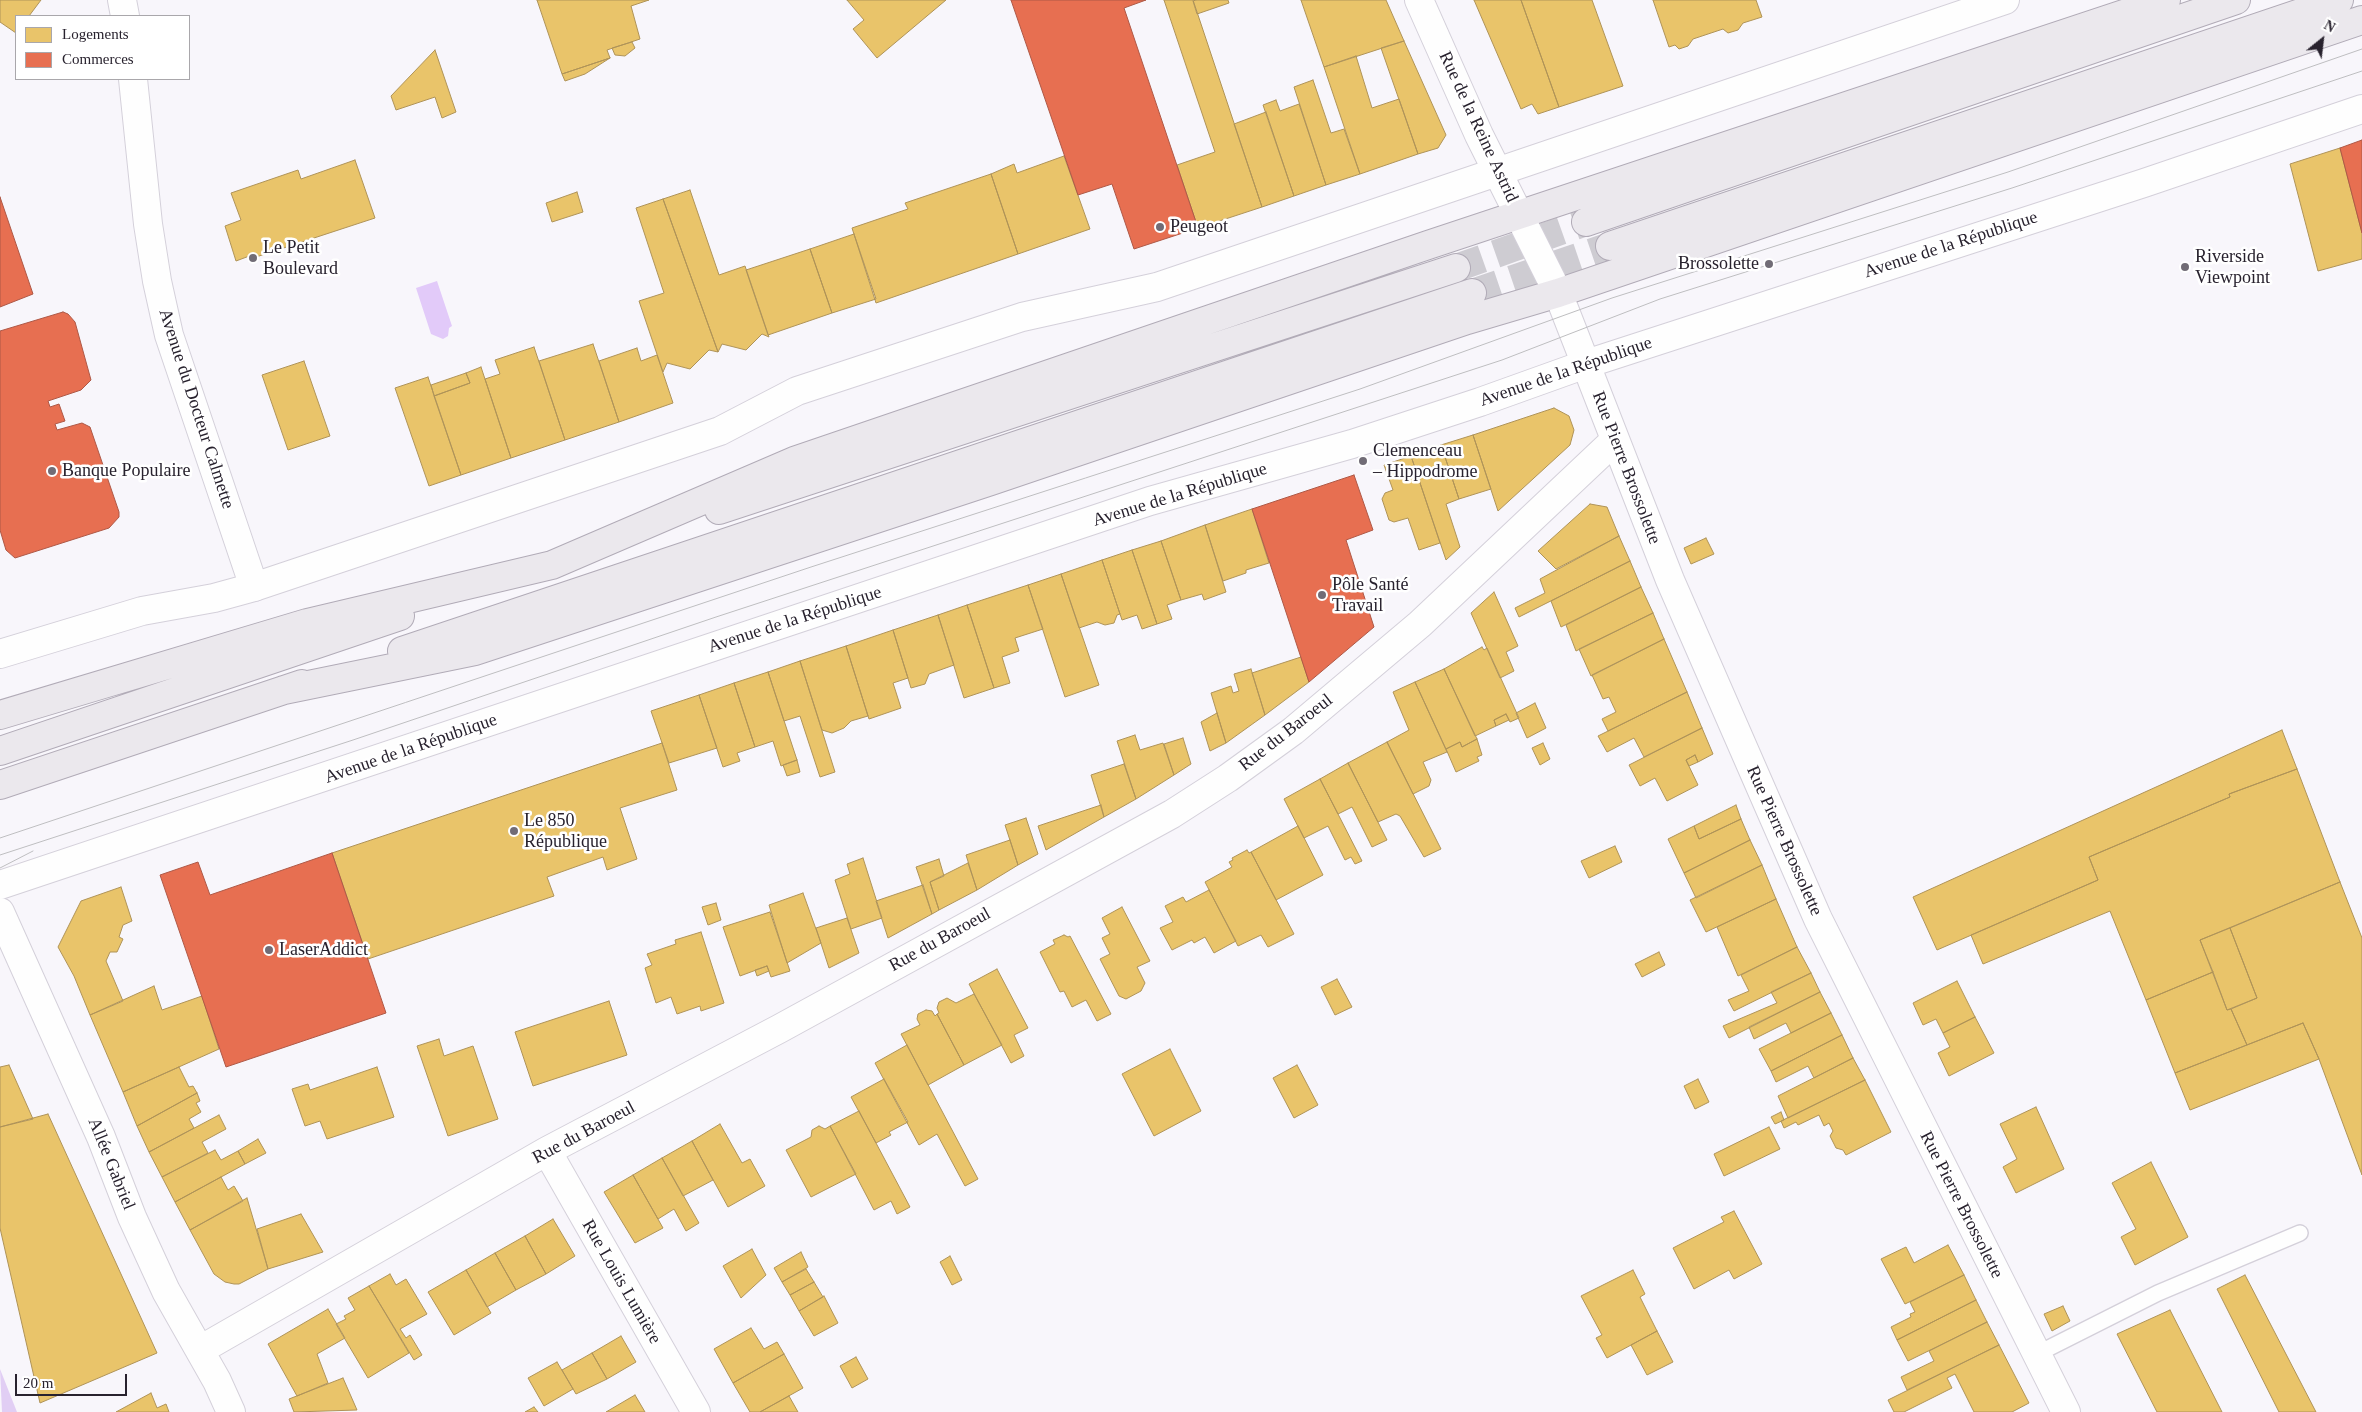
<!DOCTYPE html>
<html>
<head>
<meta charset="utf-8">
<style>
  body { margin:0 }
  #map { position:relative; width:2362px; height:1412px; overflow:hidden; background:#f8f6fb; font-family:Georgia,serif }
  canvas { display:block }
  .legend { position:absolute; left:15px; top:15px; width:175px; height:65px; box-sizing:border-box; background:#fff; border:1px solid #a9a7ab; margin:0; padding:6px 9px; list-style:none; font-size:15px; color:#28222e }
  .legend li { display:flex; align-items:center; gap:10px; height:25px }
  .legend b { width:25px; border:1px solid #a9a7ab }
  .north { position:absolute; left:2297px; top:15px; width:50px; height:50px; -webkit-text-stroke:4px #fff; paint-order:stroke; rotate:29deg; font-size:14px; font-weight:700; line-height:20px; text-align:center; color:#28222e }
  .north::after { content:''; display:block; margin:auto; width:18px; height:22px; background:#28222e; clip-path:polygon(50% 0,100% 100%,50% 72%,0 100%) }
  .scale { position:absolute; left:15px; top:1374px; width:112px; height:22px; box-sizing:border-box; border:2px solid #28222e; border-top:0; padding-left:6px; font-size:15px; line-height:18px; white-space:nowrap; color:#28222e; -webkit-text-stroke:4px #fff; paint-order:stroke }
</style>
</head>
<body>
<div id="map">
<canvas width="2362" height="1412"></canvas>
<ul class="legend">
<li><b style="height:14px;background:#e9c46a"></b>Logements</li>
<li><b style="height:14px;background:#e76f51"></b>Commerces</li>
</ul>
<div class="north">N</div>
<div class="scale">20 m</div>
</div>
<script>
const context = document.querySelector('canvas').getContext('2d');
context.lineJoin = 'round';
function fillPath(path, color) {
  context.fillStyle = color;
  context.fill(path, 'evenodd');
}
function toPath(rows) {
  const path = new Path2D();
  for (const r of rows) {
    path.moveTo(r[0], r[1]);
    for (let i = 2; i < r.length; i += 2) path.lineTo(r[i], r[i + 1]);
  }
  return path;
}
function stroke(path, color, width, dash) {
  context.strokeStyle = color;
  context.lineWidth = width;
  context.lineCap = dash ? 'butt' : 'round';
  context.setLineDash(dash || []);
  context.stroke(path);
}
function drawText(font, color, halo, rows, align = 'center') {
  context.font = font + ' Georgia,serif';
  context.lineWidth = 5;
  context.setLineDash([]);
  context.textBaseline = 'middle';
  context.strokeStyle = halo;
  context.fillStyle = color;
  for (const [text, x, y, turn = 0] of rows) {
    context.save();
    context.translate(x, y);
    context.rotate((+turn || 0) * Math.PI / 180);
    context.textAlign = isNaN(turn) ? turn : align;
    if (halo) context.strokeText(text, 0, 0);
    context.fillText(text, 0, 0);
    context.restore();
  }
}
fillPath(toPath([
  [0,1369,17,1412,2,1412]
]), '#e1cef4');
fillPath(toPath([
  [437,281,452,326,449,328,448,336,443,339,431,334,416,288]
]), '#e2caf9');
const homes = toPath([
  [0,0,41,0,29,16,16,16,16,33,0,22,0,0],
  [537,0,649,0,631,6,640,39,607,50,610,58,562,74,537,0],
  [847,0,946,0,877,58,853,29,864,20,847,0],
  [1164,0,1193,0,1262,207,1198,228,1177,165,1215,152,1164,0],
  [1196,0,1228,0,1229,3,1197,14,1193,1,1196,0],
  [1301,0,1386,0,1404,41,1324,67,1301,0],
  [1474,0,1521,0,1559,107,1538,114,1532,104,1521,109,1474,0],
  [1521,0,1592,0,1623,86,1559,107,1521,0],
  [1653,0,1756,0,1762,17,1743,23,1738,30,1728,33,1723,29,1693,39,1688,46,1679,49,1675,45,1669,47,1653,0],
  [1404,41,1446,135,1438,148,1418,154,1381,48,1404,41],
  [632,42,635,48,625,56,615,55,612,48,632,42],
  [435,50,456,112,442,118,435,97,396,110,391,96,435,50],
  [1356,56,1372,108,1399,99,1418,154,1360,174,1324,67,1356,56],
  [610,58,585,74,565,81,562,74,610,58],
  [1313,80,1331,133,1344,129,1360,174,1326,185,1294,87,1313,80],
  [1276,100,1280,111,1299,104,1326,185,1294,196,1263,105,1276,100],
  [1266,112,1294,196,1262,207,1234,124,1266,112],
  [2340,148,2362,233,2362,259,2318,271,2290,164,2340,148],
  [1064,156,1090,229,1018,254,991,174,1014,164,1017,173,1064,156],
  [355,160,375,218,253,258,252,255,236,261,225,226,241,220,231,193,298,170,301,179,355,160],
  [991,174,1018,254,876,303,852,228,908,209,905,203,991,174],
  [690,190,719,275,745,266,769,337,762,334,746,350,722,344,718,352,663,199,690,190],
  [577,192,583,212,552,222,546,203,577,192],
  [663,199,718,352,709,350,690,369,667,363,663,372,639,301,664,293,636,208,663,199],
  [854,234,876,299,832,313,810,249,854,234],
  [810,249,832,313,768,335,746,270,810,249],
  [593,344,619,422,565,440,539,361,593,344],
  [534,347,565,440,511,458,485,379,500,374,495,360,534,347],
  [637,348,641,361,657,355,673,403,619,422,599,361,637,348],
  [304,361,330,436,288,450,262,375,304,361],
  [481,367,511,458,461,475,434,396,470,383,466,373,481,367],
  [466,373,470,383,434,396,431,385,466,373],
  [428,377,461,475,429,486,395,388,428,377],
  [1554,408,1569,416,1574,430,1570,445,1498,511,1473,435,1554,408],
  [1473,435,1491,489,1459,499,1441,445,1473,435],
  [1441,445,1459,499,1446,504,1460,547,1446,560,1411,456,1441,445],
  [1411,456,1440,543,1419,550,1408,518,1394,522,1389,520,1382,499,1385,493,1393,490,1384,465,1411,456],
  [1590,504,1607,507,1619,536,1556,569,1538,551,1590,504],
  [1252,509,1269,563,1246,570,1246,573,1223,581,1205,525,1252,509],
  [1205,525,1226,592,1204,600,1202,594,1181,600,1161,541,1205,525],
  [1619,536,1630,561,1519,617,1515,608,1545,593,1540,579,1619,536],
  [1706,538,1714,554,1691,564,1684,548,1706,538],
  [1161,541,1181,600,1167,605,1172,619,1157,624,1132,550,1161,541],
  [1132,550,1157,624,1142,629,1137,615,1122,620,1102,560,1132,550],
  [1102,560,1120,614,1117,615,1114,623,1105,625,1097,622,1079,628,1061,574,1102,560],
  [1630,561,1641,587,1561,627,1551,601,1630,561],
  [1061,574,1099,685,1065,697,1028,585,1061,574],
  [1028,585,1043,629,1015,638,1019,651,1002,657,1010,683,994,688,967,605,1028,585],
  [1641,587,1653,613,1576,651,1566,625,1641,587],
  [1494,592,1518,646,1506,652,1514,671,1500,678,1471,613,1494,592],
  [967,605,994,688,964,698,938,615,967,605],
  [1653,613,1664,639,1591,676,1579,649,1653,613],
  [938,615,954,665,929,674,925,684,911,688,893,630,938,615],
  [893,630,908,678,893,683,901,708,869,719,846,646,893,630],
  [1664,639,1687,692,1608,731,1602,719,1616,712,1609,697,1603,699,1592,675,1664,639],
  [846,646,868,716,851,721,844,728,832,733,822,730,800,661,846,646],
  [1482,647,1484,650,1487,648,1519,718,1510,722,1506,714,1494,720,1496,726,1475,736,1444,669,1482,647],
  [1301,657,1309,682,1265,715,1252,673,1301,657],
  [800,661,835,772,820,777,800,716,784,721,768,672,800,661],
  [1251,669,1265,715,1226,743,1211,693,1231,686,1233,693,1239,691,1234,674,1251,669],
  [1444,669,1477,739,1462,747,1460,742,1446,749,1415,682,1444,669],
  [768,672,797,760,781,766,773,741,755,747,734,683,768,672],
  [1415,682,1447,752,1423,762,1431,780,1429,786,1413,794,1387,742,1409,730,1393,692,1415,682],
  [734,683,755,747,737,753,740,761,723,767,699,695,734,683],
  [1687,692,1702,728,1644,757,1634,738,1607,752,1598,736,1687,692],
  [699,695,717,748,669,763,651,711,699,695],
  [1535,703,1546,728,1527,738,1516,713,1535,703],
  [1217,713,1226,743,1210,751,1201,722,1217,713],
  [1506,714,1509,720,1496,726,1494,720,1506,714],
  [1702,728,1713,754,1698,762,1695,755,1686,760,1698,785,1667,801,1655,778,1640,786,1629,765,1702,728],
  [2282,730,2297,769,2229,794,2230,797,2089,857,2098,880,1937,950,1913,897,2282,730],
  [1135,735,1140,750,1163,743,1174,775,1136,799,1117,741,1135,735],
  [1183,738,1191,764,1174,775,1164,744,1183,738],
  [1477,739,1482,755,1477,757,1479,761,1456,772,1446,749,1460,742,1462,747,1477,739],
  [1387,742,1441,849,1424,857,1400,816,1396,814,1378,822,1348,763,1387,742],
  [662,743,677,790,620,808,637,859,607,870,603,857,547,877,554,896,368,959,332,853,662,743],
  [1543,743,1550,759,1540,765,1532,748,1543,743],
  [1695,755,1698,762,1689,766,1686,760,1695,755],
  [797,760,800,772,787,776,783,765,797,760],
  [1348,763,1387,840,1372,847,1352,807,1338,814,1320,779,1348,763],
  [1124,764,1136,799,1104,817,1091,775,1124,764],
  [2297,769,2340,882,2200,940,2213,972,2146,1000,2110,911,1983,964,1971,935,2098,880,2089,857,2230,797,2229,794,2297,769],
  [1320,779,1338,814,1362,861,1355,864,1351,857,1345,860,1328,826,1304,838,1284,799,1320,779],
  [1101,805,1104,817,1046,850,1038,826,1101,805],
  [1736,805,1741,819,1699,839,1694,826,1736,805],
  [1026,818,1038,854,1018,865,1005,825,1026,818],
  [1741,819,1750,840,1684,873,1668,839,1694,826,1699,839,1741,819],
  [1298,826,1323,875,1276,900,1251,852,1298,826],
  [1010,840,1018,865,977,890,966,855,1010,840],
  [1750,840,1762,865,1696,898,1684,873,1750,840],
  [1615,846,1622,862,1589,878,1581,861,1615,846],
  [1247,850,1249,853,1251,852,1294,934,1268,947,1261,935,1238,946,1205,882,1232,867,1229,862,1233,860,1232,858,1247,850],
  [863,858,882,918,851,929,835,880,850,874,847,864,863,858],
  [939,859,944,876,930,882,939,910,932,914,916,867,939,859],
  [968,863,977,890,939,910,930,882,968,863],
  [1762,865,1776,899,1706,932,1690,900,1762,865],
  [2340,882,2362,938,2362,1175,2319,1059,2303,1023,2247,1045,2231,1009,2257,998,2230,928,2340,882],
  [923,885,932,914,888,938,876,901,923,885],
  [121,887,132,921,123,925,119,937,123,939,117,952,110,952,106,961,123,1001,90,1015,74,976,58,947,81,901,121,887],
  [1209,890,1236,941,1214,953,1205,937,1194,943,1192,940,1172,950,1160,928,1173,922,1165,906,1183,897,1186,902,1209,890],
  [803,893,821,943,787,963,769,905,803,893],
  [1776,899,1797,947,1738,976,1717,927,1776,899],
  [716,903,721,920,708,925,702,907,716,903],
  [1122,907,1150,961,1137,967,1145,983,1141,991,1126,999,1119,996,1100,959,1110,954,1102,938,1110,934,1102,918,1122,907],
  [770,912,790,971,771,977,767,966,740,976,723,927,770,912],
  [847,918,859,953,829,968,816,928,847,918],
  [2230,928,2257,998,2227,1010,2200,940,2230,928],
  [701,932,724,1003,701,1011,700,1006,677,1014,671,997,656,1003,645,968,652,965,647,954,676,944,675,940,701,932],
  [1064,935,1068,937,1070,936,1111,1014,1097,1021,1086,1000,1072,1007,1064,991,1060,992,1040,952,1055,944,1053,940,1064,935],
  [1797,947,1811,973,1734,1011,1728,1000,1749,991,1741,975,1797,947],
  [1659,952,1665,965,1642,977,1635,964,1659,952],
  [767,966,769,971,757,976,755,970,767,966],
  [997,969,1028,1028,1014,1035,1024,1056,1011,1063,969,984,997,969],
  [2213,972,2227,1010,2231,1009,2247,1045,2175,1073,2146,1000,2213,972],
  [1811,973,1820,992,1729,1038,1723,1026,1777,1003,1771,992,1811,973],
  [1337,979,1352,1007,1335,1015,1321,987,1337,979],
  [1957,981,1975,1017,1943,1033,1936,1019,1923,1025,1913,1003,1957,981],
  [154,986,162,1010,202,996,219,1049,123,1092,90,1015,154,986],
  [1820,992,1831,1013,1791,1033,1786,1023,1754,1039,1749,1027,1820,992],
  [974,994,1002,1045,964,1065,937,1014,939,1013,937,1008,939,1002,947,998,956,1003,974,994],
  [609,1001,627,1055,533,1086,515,1032,609,1001],
  [926,1010,932,1011,935,1016,937,1014,964,1065,928,1085,901,1034,920,1025,917,1019,918,1014,926,1010],
  [1831,1013,1842,1035,1771,1071,1759,1049,1831,1013],
  [1975,1017,1994,1053,1949,1076,1938,1053,1950,1047,1943,1033,1975,1017],
  [2303,1023,2319,1059,2190,1110,2175,1073,2303,1023],
  [1842,1035,1853,1058,1814,1078,1808,1066,1776,1082,1771,1071,1842,1035],
  [439,1039,444,1056,473,1046,498,1119,448,1136,417,1046,439,1039],
  [907,1045,978,1179,965,1186,937,1134,919,1145,875,1063,907,1045],
  [1170,1049,1201,1111,1154,1136,1122,1074,1170,1049],
  [1853,1058,1865,1080,1788,1118,1778,1096,1853,1058],
  [9,1065,33,1119,0,1127,0,1067,9,1065],
  [1297,1065,1318,1105,1294,1118,1273,1078,1297,1065],
  [179,1067,189,1087,193,1086,197,1093,137,1126,123,1092,179,1067],
  [377,1067,394,1117,327,1139,320,1121,305,1126,292,1089,308,1084,310,1090,377,1067],
  [884,1079,908,1122,889,1132,891,1135,876,1143,851,1097,884,1079],
  [1698,1079,1709,1102,1695,1109,1684,1086,1698,1079],
  [1865,1080,1891,1132,1846,1155,1843,1150,1836,1148,1830,1136,1833,1131,1829,1123,1824,1126,1819,1115,1798,1125,1796,1122,1784,1128,1781,1121,1865,1080],
  [197,1093,200,1101,196,1103,201,1112,189,1119,194,1128,149,1152,137,1126,197,1093],
  [2036,1107,2064,1169,2016,1193,2003,1167,2017,1159,2000,1124,2036,1107],
  [859,1111,910,1207,897,1214,891,1201,874,1210,830,1126,859,1111],
  [1781,1112,1784,1120,1775,1124,1771,1117,1781,1112],
  [48,1114,157,1353,40,1403,0,1228,0,1127,48,1114],
  [219,1115,226,1129,202,1142,208,1153,162,1177,149,1152,219,1115],
  [720,1124,742,1163,750,1159,765,1186,728,1207,692,1141,720,1124],
  [819,1126,825,1129,830,1126,856,1174,811,1197,786,1150,811,1137,812,1130,819,1126],
  [1769,1127,1780,1149,1724,1176,1714,1154,1769,1127],
  [258,1139,266,1153,245,1164,238,1151,258,1139],
  [692,1141,713,1180,683,1196,662,1158,692,1141],
  [215,1150,221,1160,238,1151,245,1164,175,1202,162,1177,215,1150],
  [662,1158,699,1223,686,1231,674,1209,658,1219,633,1175,662,1158],
  [2151,1162,2188,1237,2135,1265,2121,1237,2136,1229,2112,1183,2151,1162],
  [633,1175,663,1228,635,1243,604,1192,633,1175],
  [221,1177,228,1190,234,1186,243,1201,190,1230,175,1202,221,1177],
  [247,1198,268,1269,239,1284,234,1284,225,1282,214,1274,190,1230,247,1198],
  [1734,1211,1762,1264,1734,1279,1729,1270,1694,1289,1673,1248,1724,1222,1721,1217,1734,1211],
  [301,1214,323,1252,268,1269,257,1229,301,1214],
  [553,1219,575,1256,546,1274,525,1236,553,1219],
  [525,1236,546,1274,516,1290,495,1253,525,1236],
  [1948,1245,1964,1275,1905,1304,1881,1259,1906,1247,1914,1263,1948,1245],
  [752,1249,766,1275,741,1298,723,1266,752,1249],
  [801,1252,808,1267,782,1282,774,1268,801,1252],
  [495,1253,516,1290,487,1307,466,1270,495,1253],
  [950,1256,962,1280,952,1285,940,1262,950,1256],
  [806,1269,814,1282,790,1295,782,1282,806,1269],
  [466,1270,491,1313,454,1335,428,1292,466,1270],
  [1633,1270,1645,1294,1640,1297,1657,1331,1607,1358,1596,1338,1602,1335,1581,1296,1633,1270],
  [390,1274,396,1285,406,1279,427,1314,400,1329,406,1338,410,1335,422,1355,414,1360,369,1286,390,1274],
  [1964,1275,1976,1300,1897,1340,1891,1327,1911,1317,1910,1314,1915,1312,1910,1302,1964,1275],
  [2245,1275,2316,1412,2279,1412,2217,1289,2245,1275],
  [814,1282,823,1297,799,1311,790,1295,814,1282],
  [369,1286,409,1353,368,1378,336,1324,346,1319,344,1316,355,1310,348,1298,369,1286],
  [824,1296,838,1323,814,1336,799,1311,824,1296],
  [1976,1300,1987,1322,1908,1361,1897,1340,1976,1300],
  [2063,1306,2070,1321,2052,1331,2044,1314,2063,1306],
  [328,1309,345,1338,317,1354,328,1383,297,1396,268,1344,328,1309],
  [2170,1310,2222,1412,2157,1412,2117,1334,2170,1310],
  [1987,1322,1999,1345,1907,1390,1901,1377,1934,1361,1929,1351,1987,1322],
  [751,1328,764,1349,777,1342,784,1354,733,1383,714,1349,751,1328],
  [1657,1331,1673,1362,1647,1375,1631,1345,1657,1331],
  [621,1336,636,1362,607,1379,592,1353,621,1336],
  [1999,1345,2029,1403,2012,1412,1974,1412,1955,1374,1947,1378,1952,1388,1904,1412,1894,1412,1888,1400,1999,1345],
  [592,1353,607,1379,576,1394,562,1370,592,1353],
  [784,1354,803,1388,760,1412,750,1412,733,1383,784,1354],
  [856,1357,868,1379,852,1388,840,1366,856,1357],
  [557,1362,573,1389,544,1406,528,1378,557,1362],
  [343,1378,357,1410,294,1412,289,1399,343,1378],
  [151,1393,157,1408,166,1404,169,1412,116,1412,151,1393],
  [635,1395,645,1412,606,1412,635,1395],
  [789,1396,798,1412,760,1412,789,1396],
  [534,1407,538,1412,525,1412,534,1407]
]);
fillPath(homes, '#e9c46a');
stroke(homes, '#af9358', 1);
const shops = toPath([
  [1011,0,1146,0,1124,8,1198,228,1134,249,1112,184,1078,195,1011,0],
  [2362,140,2362,233,2340,148,2362,140],
  [0,197,33,294,0,307,0,197],
  [63,312,68,314,75,322,91,380,81,390,48,401,50,407,59,404,65,421,55,424,57,430,82,423,90,427,119,512,119,517,109,528,15,558,6,550,0,530,0,331,63,312],
  [1354,475,1373,530,1346,540,1374,627,1309,682,1252,509,1354,475],
  [332,853,386,1013,226,1067,160,875,198,862,210,895,332,853]
]);
fillPath(shops, '#e76f51');
stroke(shops, '#ae5846', 1);
stroke(toPath([
  [1456,268,1586,222],
  [1472,293,1610,246]
]), '#ceccd2', 28, [28, 14]);
const service = toPath([
  [2037,1354,2158,1293,2300,1233]
]);
const minor = toPath([
  [122,0,125,16],
  [1419,0,1479,135,1558,293,1670,580,1818,919,2066,1412],
  [133,79,148,224,157,281,169,335,254,587],
  [0,912,101,1137,132,1217,166,1291,217,1381,231,1412],
  [547,1151,696,1412],
  [200,1350,547,1151,779,1029,1172,814,1228,778,1293,731,1420,624,1615,440]
]);
const tertiary = toPath([
  [0,654,142,611,214,598,254,587,720,431,797,391,1022,317,1157,287,2005,0],
  [0,885,1150,501,1352,444,1480,402,1586,364,2144,183,2362,109]
]);
const primary = toPath([
  [1586,222,2236,0],
  [1610,246,2339,0],
  [719,510,1456,268],
  [402,651,1472,293],
  [284,690,475,651,991,481,1467,320,1558,293,2362,20],
  [0,715,307,623,552,565,794,461,1428,245,2166,0],
  [0,751,400,616],
  [0,785,302,684]
]);
stroke(service, '#d4d0da', 18);
stroke(minor, '#d4d0da', 30);
stroke(tertiary, '#d4d0da', 30);
stroke(primary, '#b1abb7', 30);
stroke(service, '#fefefe', 15);
stroke(minor, '#fefefe', 28);
stroke(tertiary, '#fefefe', 28);
stroke(primary, '#ebe8ed', 28);
stroke(toPath([
  [0,838,811,567,1360,389,1612,298,2008,172,2362,49],
  [0,855,353,740,716,617,1502,360,1660,299,2012,188,2362,71],
  [0,868,33,851]
]), '#bebec0', 1);
for (const [x, y, r, color] of [
  [1160,227,5,"#716c76"],
  [253,258,5,"#716c76"],
  [1769,264,5,"#716c76"],
  [2185,267,5,"#716c76"],
  [1363,461,5,"#716c76"],
  [52,471,5,"#716c76"],
  [1322,595,5,"#716c76"],
  [514,831,5,"#716c76"],
  [269,950,5,"#716c76"]
]) {
  const dot = new Path2D();
  dot.arc(x, y, r, 0, 2 * Math.PI);
  context.fillStyle = color;
  context.fill(dot);
  stroke(dot, '#fff', 2);
}
drawText('18px', '#28222e', '#fff', [
  ["Rue de la Reine Astrid",1478,127,65],
  ["Avenue de la République",1951,245,-18],
  ["Avenue de la République",1566,372,-19],
  ["Avenue du Docteur Calmette",196,409,72],
  ["Rue Pierre Brossolette",1626,468,69],
  ["Avenue de la République",1180,495,-17],
  ["Avenue de la République",795,620,-18],
  ["Rue du Baroeul",1286,733,-38],
  ["Avenue de la République",411,749,-19],
  ["Rue Pierre Brossolette",1784,841,66],
  ["Rue du Baroeul",940,940,-29],
  ["Rue du Baroeul",584,1133,-28],
  ["Allée Gabriel",111,1164,68],
  ["Rue Pierre Brossolette",1961,1205,63],
  ["Rue Louis Lumière",621,1282,60]
]);
drawText('18px', '#28222e', '#fff', [
  ["Peugeot",1170,227],
  ["Le Petit",263,248],
  ["Boulevard",263,269],
  ["Riverside",2195,257],
  ["Viewpoint",2195,278],
  ["Brossolette",1759,264,"right"],
  ["Clemenceau",1373,451],
  ["– Hippodrome",1373,472],
  ["Banque Populaire",62,471],
  ["Pôle Santé",1332,585],
  ["Travail",1332,606],
  ["Le 850",524,821],
  ["République",524,842],
  ["LaserAddict",279,950]
], 'left');
</script>
</body>
</html>
